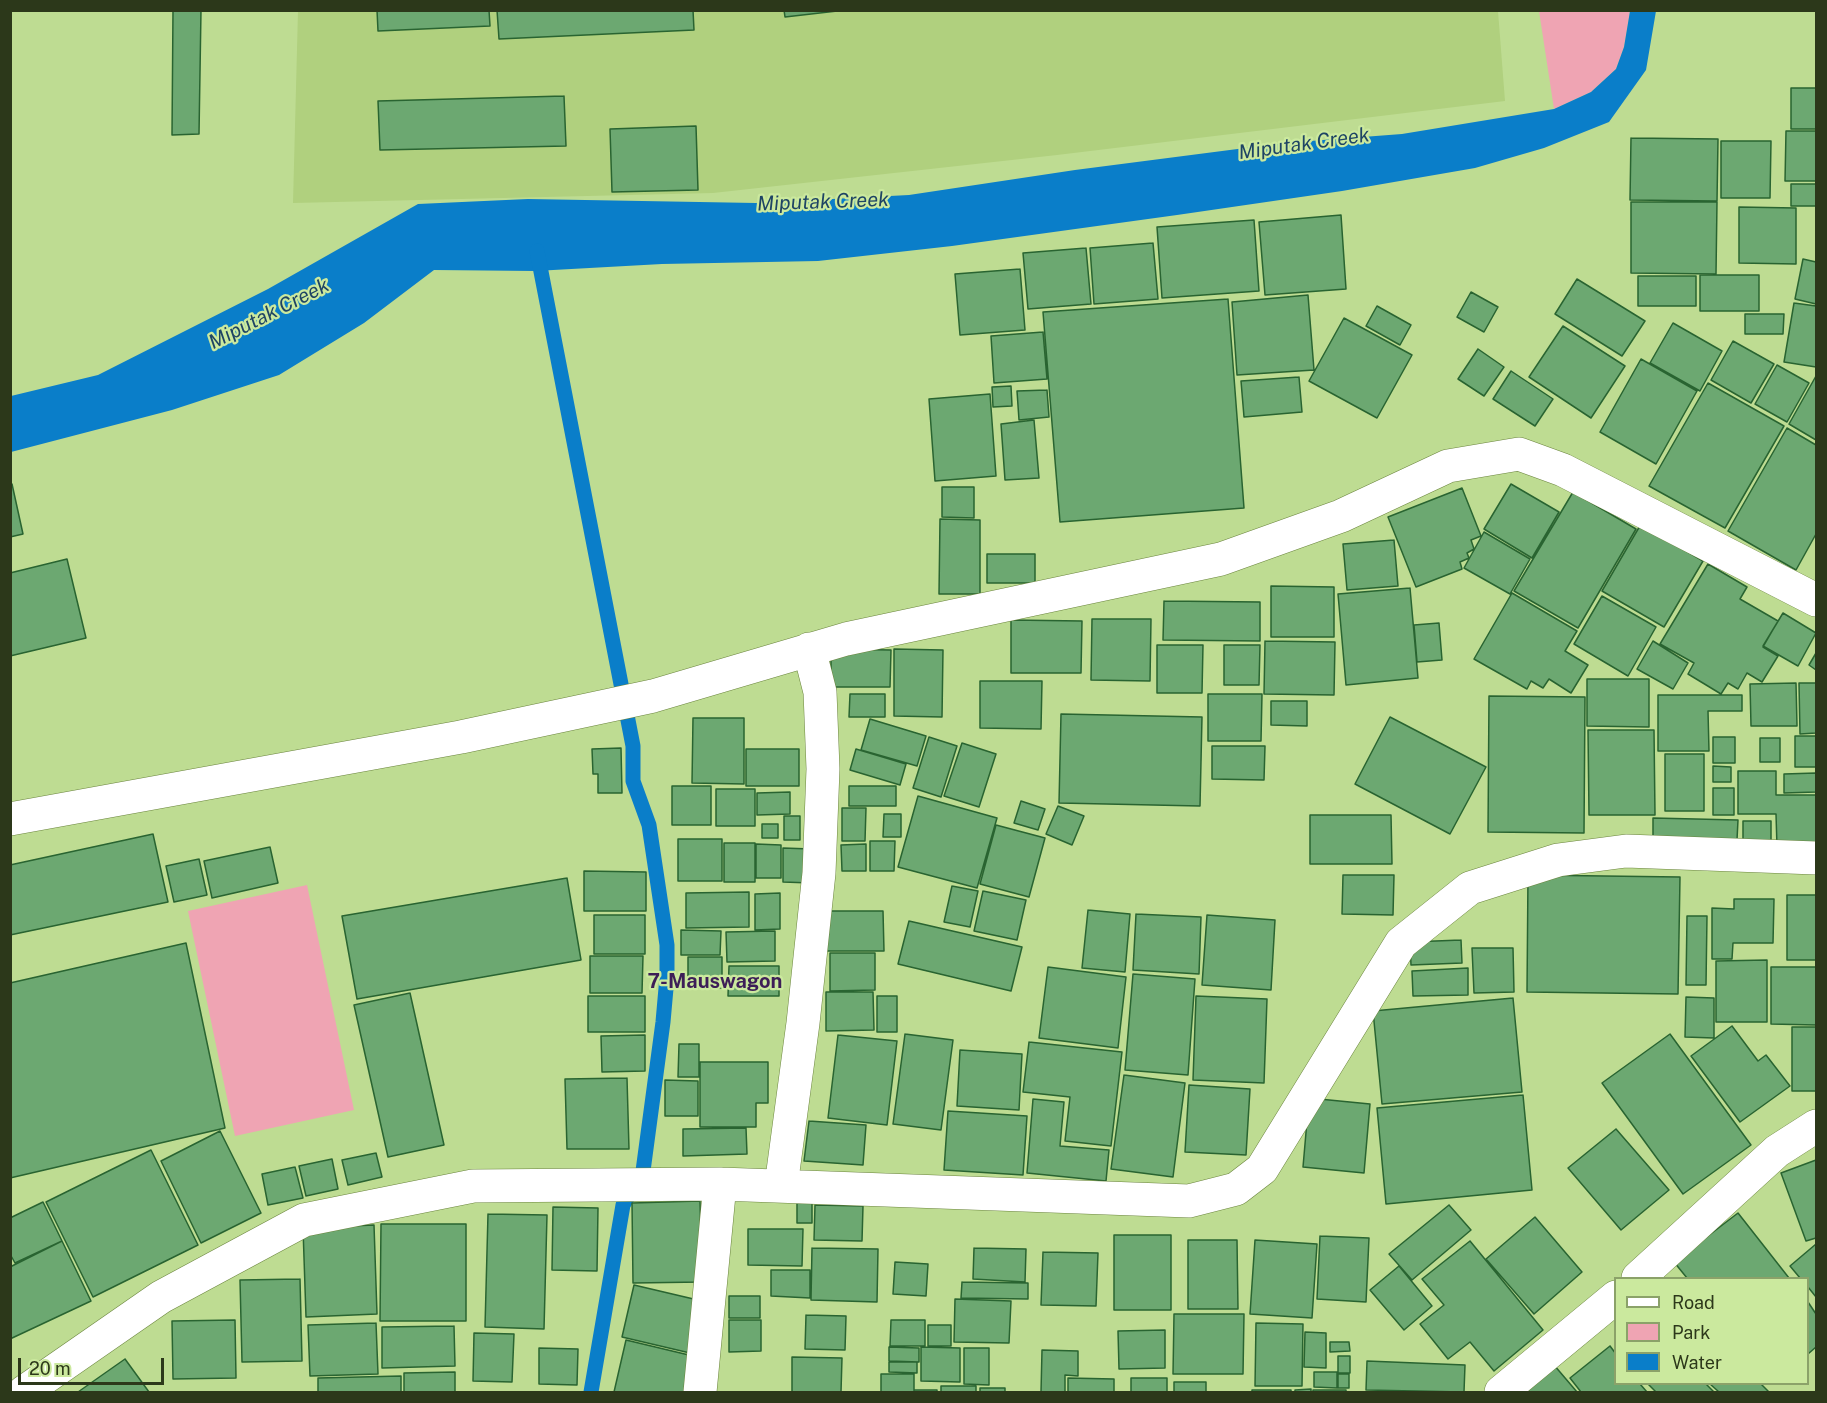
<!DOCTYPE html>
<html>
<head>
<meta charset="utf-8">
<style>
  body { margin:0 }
  #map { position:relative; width:1827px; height:1403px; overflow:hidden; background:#bedc92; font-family:"Public Sans",sans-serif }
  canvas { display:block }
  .frame { position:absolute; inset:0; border:12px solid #2c381a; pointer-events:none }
  .legend { position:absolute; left:1614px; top:1277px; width:195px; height:108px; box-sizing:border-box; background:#cbe99e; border:2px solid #8ba269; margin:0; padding:8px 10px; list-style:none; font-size:18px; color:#2c381a }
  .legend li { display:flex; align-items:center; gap:12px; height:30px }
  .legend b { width:30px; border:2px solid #8ba269 }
  .scale { position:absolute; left:18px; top:1358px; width:146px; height:27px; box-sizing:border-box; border:3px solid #2c381a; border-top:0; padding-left:8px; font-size:18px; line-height:21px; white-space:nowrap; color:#2c381a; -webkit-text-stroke:4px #cbe99e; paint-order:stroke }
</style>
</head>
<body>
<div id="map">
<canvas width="1827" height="1403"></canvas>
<div class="frame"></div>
<ul class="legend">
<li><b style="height:8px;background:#fff"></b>Road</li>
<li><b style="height:16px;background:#efa4b3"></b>Park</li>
<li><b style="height:16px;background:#0a7ec9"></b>Water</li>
</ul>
<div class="scale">20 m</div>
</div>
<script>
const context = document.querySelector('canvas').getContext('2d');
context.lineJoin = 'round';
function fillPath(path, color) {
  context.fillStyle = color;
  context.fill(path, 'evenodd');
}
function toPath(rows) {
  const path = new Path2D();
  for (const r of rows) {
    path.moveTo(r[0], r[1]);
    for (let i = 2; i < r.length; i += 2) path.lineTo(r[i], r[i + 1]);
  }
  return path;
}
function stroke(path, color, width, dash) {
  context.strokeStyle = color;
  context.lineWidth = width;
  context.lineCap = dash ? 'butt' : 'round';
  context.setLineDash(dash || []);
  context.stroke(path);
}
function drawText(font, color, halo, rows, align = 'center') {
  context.font = font + ' "Public Sans",sans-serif';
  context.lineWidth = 4.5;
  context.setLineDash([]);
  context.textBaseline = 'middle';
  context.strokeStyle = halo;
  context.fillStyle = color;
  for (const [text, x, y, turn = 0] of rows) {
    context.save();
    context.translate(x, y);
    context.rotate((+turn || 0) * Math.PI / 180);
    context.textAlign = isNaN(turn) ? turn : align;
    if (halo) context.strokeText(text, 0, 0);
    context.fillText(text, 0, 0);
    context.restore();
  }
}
fillPath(toPath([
  [298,11,1498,11,1505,101,1057,155,713,193,293,203]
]), '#b0d07e');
fillPath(toPath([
  [1539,11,1630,11,1624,47,1616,69,1591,92,1554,109],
  [307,885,354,1110,235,1136,188,911]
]), '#efa4b3');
fillPath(toPath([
  [1630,11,1656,11,1646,70,1609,122,1544,148,1475,168,1342,191,1177,215,952,246,818,261,662,264,535,271,434,270,364,323,279,375,172,410,11,452,11,396,98,375,268,289,418,204,528,199,756,203,909,195,1075,170,1284,143,1402,134,1554,109,1591,92,1616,69,1624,47]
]), '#0a7ec9');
stroke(toPath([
  [537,251,633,746,633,781,649,825,667,945,667,977,663,1022,643,1171,623,1205,591,1392]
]), '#0a7ec9', 15);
const building = toPath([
  [173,10,201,10,199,134,172,135,173,10],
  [377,10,489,10,490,26,378,31,377,10],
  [497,10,693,10,694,30,499,39,497,10],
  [784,10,846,10,785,17,784,10],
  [1791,88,1816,88,1816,129,1791,129,1791,88],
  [564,96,566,146,380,150,378,101,564,96],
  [696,126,698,190,612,192,610,129,696,126],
  [1786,131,1816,131,1816,181,1785,181,1786,131],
  [1631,138,1718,139,1717,201,1630,200,1631,138],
  [1721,141,1771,141,1770,198,1721,198,1721,141],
  [1791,184,1816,184,1816,206,1791,206,1791,184],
  [1631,202,1717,202,1716,274,1631,273,1631,202],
  [1739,207,1796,208,1796,264,1739,263,1739,207],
  [1341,215,1346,289,1265,295,1259,222,1341,215],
  [1254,220,1259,291,1162,298,1157,227,1254,220],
  [1153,243,1158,299,1094,304,1090,248,1153,243],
  [1086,248,1091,304,1028,309,1023,253,1086,248],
  [1803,259,1816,262,1816,304,1795,299,1803,259],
  [1020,269,1025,330,960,335,955,274,1020,269],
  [1700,275,1759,275,1759,311,1700,311,1700,275],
  [1638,276,1696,276,1696,306,1638,306,1638,276],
  [1577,279,1645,321,1622,356,1555,314,1577,279],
  [1471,292,1498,307,1484,332,1457,317,1471,292],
  [1308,295,1314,370,1237,375,1232,302,1308,295],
  [1228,299,1244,508,1060,522,1043,312,1228,299],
  [1794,303,1816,306,1816,367,1784,362,1794,303],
  [1377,306,1411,325,1400,345,1366,326,1377,306],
  [1745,314,1784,314,1783,334,1745,334,1745,314],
  [1344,318,1412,355,1377,418,1309,381,1344,318],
  [1673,323,1722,351,1700,391,1650,363,1673,323],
  [1563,326,1625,366,1591,418,1529,377,1563,326],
  [1043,332,1047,379,994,383,991,336,1043,332],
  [1733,341,1774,364,1751,403,1711,380,1733,341],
  [1478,349,1504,367,1484,396,1458,379,1478,349],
  [1641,359,1697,391,1656,464,1600,432,1641,359],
  [1777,365,1809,383,1787,422,1755,404,1777,365],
  [1511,371,1553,399,1535,426,1493,399,1511,371],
  [1816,376,1816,440,1789,424,1816,376],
  [1299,377,1302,412,1244,417,1241,381,1299,377],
  [1708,383,1784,426,1725,528,1649,486,1708,383],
  [1011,386,1012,406,993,407,992,387,1011,386],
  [1047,390,1049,417,1019,420,1017,391,1047,390],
  [990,394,996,476,935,481,929,399,990,394],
  [1034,420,1039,478,1005,480,1001,424,1034,420],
  [1787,428,1816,445,1816,534,1796,570,1728,531,1787,428],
  [12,484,23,534,10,537,10,485,12,484],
  [1511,484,1559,512,1532,558,1484,529,1511,484],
  [942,487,974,487,974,518,942,517,942,487],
  [1462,488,1481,536,1471,540,1474,549,1467,553,1469,558,1460,562,1462,569,1416,587,1388,517,1462,488],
  [1573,492,1636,529,1578,628,1514,591,1573,492],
  [940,519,980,520,980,594,939,594,940,519],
  [1641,524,1703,561,1664,627,1602,591,1641,524],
  [1484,532,1530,559,1510,594,1464,568,1484,532],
  [1394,540,1398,586,1347,590,1343,544,1394,540],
  [987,554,1035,554,1035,583,987,583,987,554],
  [67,559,86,638,10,656,10,573,67,559],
  [1708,564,1747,587,1740,599,1778,621,1763,647,1778,656,1762,682,1747,673,1738,689,1728,683,1721,694,1688,674,1694,663,1660,644,1708,564],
  [1271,586,1334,587,1334,637,1271,637,1271,586],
  [1410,588,1418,678,1346,685,1338,594,1410,588],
  [1512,593,1577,631,1565,651,1588,665,1571,693,1549,679,1543,688,1531,681,1527,689,1474,659,1512,593],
  [1602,596,1656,627,1628,676,1574,644,1602,596],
  [1164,601,1260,602,1260,641,1163,640,1164,601],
  [1783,613,1816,633,1798,666,1763,646,1783,613],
  [1092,619,1151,619,1150,681,1091,680,1092,619],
  [1011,620,1082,621,1081,673,1011,673,1011,620],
  [1439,623,1442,660,1417,662,1414,625,1439,623],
  [1265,641,1335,642,1334,695,1264,694,1265,641],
  [1653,641,1688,663,1673,689,1637,669,1653,641],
  [1157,645,1203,645,1202,693,1157,693,1157,645],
  [1224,645,1260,645,1259,685,1224,685,1224,645],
  [831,649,891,650,890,687,831,687,831,649],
  [894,649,943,650,942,717,894,716,894,649],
  [1816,653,1816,670,1809,665,1816,653],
  [1587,679,1649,679,1649,727,1587,726,1587,679],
  [980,681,1042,681,1041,729,980,728,980,681],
  [1796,683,1797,726,1751,726,1750,684,1796,683],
  [1799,683,1816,683,1816,733,1800,734,1799,683],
  [850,694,885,694,885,717,849,717,850,694],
  [1208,694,1262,694,1261,741,1208,741,1208,694],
  [1658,695,1742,695,1742,711,1708,711,1709,751,1658,751,1658,695],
  [1489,696,1585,697,1584,833,1488,832,1489,696],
  [1271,701,1307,701,1307,726,1271,725,1271,701],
  [1061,714,1202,717,1200,806,1059,803,1061,714],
  [1390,717,1486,767,1450,834,1355,784,1390,717],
  [693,718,744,718,744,784,692,783,693,718],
  [870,719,926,736,917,766,861,750,870,719],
  [1588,730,1654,730,1655,815,1589,815,1588,730],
  [1795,736,1816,736,1816,767,1795,767,1795,736],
  [929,737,957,746,941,797,913,788,929,737],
  [1713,737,1735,737,1735,763,1713,763,1713,737],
  [1760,738,1780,738,1780,762,1760,762,1760,738],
  [962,743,996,754,979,807,944,796,962,743],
  [1212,746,1265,746,1264,780,1212,779,1212,746],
  [621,748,622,793,598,793,598,774,593,774,592,749,621,748],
  [746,749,799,749,799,786,746,786,746,749],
  [856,749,906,764,900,785,850,770,856,749],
  [1665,754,1704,754,1704,811,1665,811,1665,754],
  [1713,766,1731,767,1731,782,1713,782,1713,766],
  [1738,771,1776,771,1776,795,1816,795,1816,847,1777,847,1776,814,1738,814,1738,771],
  [1816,773,1816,792,1784,793,1784,774,1816,773],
  [672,786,711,786,711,825,672,825,672,786],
  [849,786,896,786,896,806,849,806,849,786],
  [1713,788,1734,788,1734,815,1713,815,1713,788],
  [716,789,755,789,755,826,716,826,716,789],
  [790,792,790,814,757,815,757,793,790,792],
  [918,796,997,818,977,888,898,867,918,796],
  [1021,801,1045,809,1038,830,1014,823,1021,801],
  [1058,806,1084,816,1072,845,1046,834,1058,806],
  [842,808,866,808,865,841,842,841,842,808],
  [884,814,901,814,901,837,883,837,884,814],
  [1310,815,1391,815,1392,864,1310,864,1310,815],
  [784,816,800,816,800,840,784,840,784,816],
  [1653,818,1738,820,1737,840,1653,839,1653,818],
  [1743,821,1771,821,1771,845,1743,846,1743,821],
  [762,824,778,824,778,838,762,838,762,824],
  [996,825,1045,838,1029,897,980,884,996,825],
  [153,834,168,902,10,935,10,865,153,834],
  [678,839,722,839,722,881,678,881,678,839],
  [870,841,895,841,894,871,870,871,870,841],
  [724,843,755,843,755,882,724,882,724,843],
  [756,844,781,845,781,878,756,878,756,844],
  [866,844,866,871,842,871,841,845,866,844],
  [270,847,278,883,212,898,204,861,270,847],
  [783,848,811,849,811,883,783,882,783,848],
  [199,859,207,895,174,902,166,866,199,859],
  [584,871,646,872,646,911,584,911,584,871],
  [1343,875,1394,875,1393,915,1342,914,1343,875],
  [1528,875,1680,877,1678,994,1527,992,1528,875],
  [567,878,581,960,357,999,342,916,567,878],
  [952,886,978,891,970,927,944,922,952,886],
  [983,891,1026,900,1017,940,974,931,983,891],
  [749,892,749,927,686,928,686,893,749,892],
  [780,893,780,929,755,930,755,894,780,893],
  [1787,895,1816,895,1816,960,1787,960,1787,895],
  [1734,899,1774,899,1773,943,1733,943,1732,959,1712,959,1712,908,1734,909,1734,899],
  [1088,910,1130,914,1125,972,1082,968,1088,910],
  [825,911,883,911,884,951,826,951,825,911],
  [1136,914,1201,917,1199,974,1133,970,1136,914],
  [594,915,645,915,645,954,594,954,594,915],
  [1207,915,1275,920,1271,990,1202,985,1207,915],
  [1687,916,1707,916,1706,985,1686,985,1687,916],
  [909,921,1022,947,1011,991,898,964,909,921],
  [681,930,721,931,720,955,681,955,681,930],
  [775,931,775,961,727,962,726,932,775,931],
  [1461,940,1462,963,1411,965,1410,942,1461,940],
  [186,943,225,1128,10,1178,10,983,186,943],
  [1472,948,1513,948,1514,992,1474,993,1472,948],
  [830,953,875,953,875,990,830,991,830,953],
  [590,956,643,956,642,993,590,993,590,956],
  [688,957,722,957,722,988,688,988,688,957],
  [1767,960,1767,1022,1716,1022,1716,961,1767,960],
  [729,966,779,966,779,996,728,996,729,966],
  [1048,967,1126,977,1118,1048,1039,1038,1048,967],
  [1771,967,1816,967,1816,1025,1771,1024,1771,967],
  [1468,968,1468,995,1413,996,1412,971,1468,968],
  [1133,974,1195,979,1188,1075,1125,1070,1133,974],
  [826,992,873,992,874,1030,826,1031,826,992],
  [410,993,444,1145,388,1157,354,1005,410,993],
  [588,996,645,996,645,1032,588,1032,588,996],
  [877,996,897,996,897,1032,877,1032,877,996],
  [1196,996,1267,999,1264,1083,1193,1080,1196,996],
  [1686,997,1714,998,1714,1038,1685,1037,1686,997],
  [1513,998,1522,1092,1382,1104,1373,1011,1513,998],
  [1732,1026,1758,1061,1766,1055,1790,1086,1740,1122,1691,1056,1732,1026],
  [1792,1027,1816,1027,1816,1091,1792,1091,1792,1027],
  [905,1034,953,1040,941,1130,893,1124,905,1034],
  [1670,1034,1751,1145,1683,1194,1602,1083,1670,1034],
  [645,1035,645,1071,602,1072,601,1036,645,1035],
  [838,1035,897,1041,887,1125,828,1118,838,1035],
  [1029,1042,1122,1052,1111,1146,1065,1141,1070,1097,1023,1092,1029,1042],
  [679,1044,699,1044,699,1077,678,1077,679,1044],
  [960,1050,1022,1054,1019,1110,957,1106,960,1050],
  [700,1062,768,1062,768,1103,756,1103,756,1127,700,1127,700,1062],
  [1124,1075,1185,1083,1173,1177,1111,1169,1124,1075],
  [627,1078,629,1149,567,1149,565,1079,627,1078],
  [665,1080,698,1081,698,1116,665,1116,665,1080],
  [1189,1085,1250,1089,1246,1155,1185,1152,1189,1085],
  [1523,1095,1532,1190,1386,1204,1377,1108,1523,1095],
  [1309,1098,1370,1104,1364,1173,1303,1167,1309,1098],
  [1033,1099,1064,1102,1060,1146,1109,1150,1106,1181,1027,1173,1033,1099],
  [948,1111,1027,1116,1023,1175,944,1170,948,1111],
  [809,1121,866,1125,863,1165,804,1161,809,1121],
  [746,1128,747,1154,683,1156,683,1129,746,1128],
  [1616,1129,1669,1190,1621,1230,1568,1168,1616,1129],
  [220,1131,261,1213,201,1243,161,1161,220,1131],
  [151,1150,198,1245,93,1297,46,1202,151,1150],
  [376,1153,382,1177,348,1185,342,1160,376,1153],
  [332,1159,338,1189,306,1196,299,1166,332,1159],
  [1816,1160,1816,1238,1806,1241,1781,1173,1816,1160],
  [295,1167,303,1198,268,1205,262,1174,295,1167],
  [700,1201,702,1282,633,1283,632,1203,700,1201],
  [43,1202,62,1241,15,1263,10,1254,10,1218,43,1202],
  [797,1203,812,1203,812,1223,797,1223,797,1203],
  [815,1205,863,1206,862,1241,814,1240,815,1205],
  [1449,1205,1471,1230,1412,1280,1389,1254,1449,1205],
  [553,1207,598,1208,597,1271,552,1270,553,1207],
  [1738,1213,1789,1278,1687,1278,1674,1262,1738,1213],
  [488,1214,547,1215,544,1329,485,1327,488,1214],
  [1535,1217,1582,1272,1534,1314,1486,1259,1535,1217],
  [381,1224,466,1224,466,1321,380,1321,381,1224],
  [374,1225,377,1314,306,1317,303,1228,374,1225],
  [748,1229,803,1229,802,1266,748,1265,748,1229],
  [1114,1235,1171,1235,1171,1310,1114,1310,1114,1235],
  [1320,1236,1369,1238,1366,1302,1317,1299,1320,1236],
  [1188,1240,1237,1240,1238,1309,1188,1309,1188,1240],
  [1255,1240,1317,1244,1312,1318,1250,1314,1255,1240],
  [62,1241,91,1301,10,1339,10,1267,62,1241],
  [1470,1241,1543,1330,1494,1371,1470,1342,1448,1359,1420,1324,1444,1305,1422,1279,1470,1241],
  [1816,1244,1816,1297,1808,1287,1808,1278,1800,1278,1790,1266,1816,1244],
  [812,1248,878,1249,877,1302,811,1300,812,1248],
  [974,1248,1026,1249,1025,1282,973,1279,974,1248],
  [1043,1252,1098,1253,1096,1306,1041,1305,1043,1252],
  [895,1262,928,1264,926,1296,893,1294,895,1262],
  [1399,1266,1432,1306,1404,1330,1370,1290,1399,1266],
  [771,1270,810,1270,810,1298,771,1296,771,1270],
  [300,1279,302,1361,242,1362,240,1280,300,1279],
  [962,1282,1028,1283,1028,1299,961,1298,962,1282],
  [634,1285,702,1301,690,1353,622,1337,634,1285],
  [729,1296,760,1296,760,1318,729,1318,729,1296],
  [955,1299,1011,1301,1009,1343,954,1342,955,1299],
  [1808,1302,1816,1314,1816,1347,1808,1354,1808,1302],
  [1174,1314,1244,1314,1243,1374,1173,1374,1174,1314],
  [806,1315,846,1316,845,1350,805,1349,806,1315],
  [235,1320,236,1378,173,1379,172,1321,235,1320],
  [729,1320,761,1320,761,1351,729,1352,729,1320],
  [891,1320,925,1320,925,1346,890,1346,891,1320],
  [376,1323,378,1374,310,1376,308,1325,376,1323],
  [1256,1323,1303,1324,1302,1386,1255,1386,1256,1323],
  [928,1325,951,1325,951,1346,928,1346,928,1325],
  [454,1326,455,1366,382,1368,382,1327,454,1326],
  [1165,1330,1165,1368,1119,1369,1118,1331,1165,1330],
  [1305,1332,1326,1333,1326,1368,1304,1367,1305,1332],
  [474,1333,514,1334,512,1382,473,1381,474,1333],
  [626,1340,693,1356,684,1392,614,1392,626,1340],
  [1330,1342,1349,1342,1350,1351,1330,1352,1330,1342],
  [1610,1346,1616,1354,1616,1384,1640,1384,1647,1392,1581,1392,1570,1378,1610,1346],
  [889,1347,919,1348,919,1362,889,1361,889,1347],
  [921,1347,960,1348,960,1382,921,1381,921,1347],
  [539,1348,578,1349,577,1385,539,1384,539,1348],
  [964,1348,989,1348,989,1385,964,1384,964,1348],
  [1042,1350,1078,1351,1078,1376,1065,1375,1065,1392,1041,1392,1042,1350],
  [1338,1356,1350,1356,1350,1373,1338,1373,1338,1356],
  [792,1357,842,1358,841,1392,792,1392,792,1357],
  [125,1359,149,1392,78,1392,125,1359],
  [1367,1361,1465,1365,1464,1392,1366,1390,1367,1361],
  [889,1362,917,1362,917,1373,889,1372,889,1362],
  [1554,1365,1577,1392,1520,1392,1554,1365],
  [455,1372,455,1392,404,1392,404,1373,455,1372],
  [1314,1372,1337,1372,1337,1388,1314,1387,1314,1372],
  [881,1374,914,1374,914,1392,881,1392,881,1374],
  [1338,1374,1349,1374,1349,1388,1338,1388,1338,1374],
  [401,1376,401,1392,318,1392,318,1378,401,1376],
  [1068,1378,1114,1379,1114,1392,1068,1392,1068,1378],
  [1131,1378,1167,1378,1167,1392,1131,1392,1131,1378],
  [1174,1382,1206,1382,1206,1392,1174,1392,1174,1382],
  [1648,1384,1706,1384,1714,1392,1656,1392,1648,1384],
  [1710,1384,1761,1384,1769,1392,1719,1392,1710,1384],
  [941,1386,976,1386,976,1392,941,1392,941,1386],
  [980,1388,1005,1388,1005,1392,980,1392,980,1388],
  [1311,1389,1311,1392,1295,1392,1295,1390,1311,1389],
  [914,1390,937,1390,937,1392,914,1392,914,1390],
  [1252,1390,1291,1390,1291,1392,1252,1392,1252,1390],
  [1313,1390,1346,1390,1346,1392,1313,1392,1313,1390]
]);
fillPath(building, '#6ca871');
stroke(building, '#296431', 1.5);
const street = toPath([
  [10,819,461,737,653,696,846,639,1221,559,1341,516,1448,466,1519,454,1563,470,1816,600],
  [781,1186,803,1023,819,873,823,769,820,692,809,649],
  [1638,1278,1777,1151,1816,1126],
  [24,1392,161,1297,304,1220,473,1186,720,1184,1189,1201,1236,1189,1262,1169,1401,943,1470,888,1558,860,1626,851,1816,858],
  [700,1392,720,1184],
  [1501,1392,1616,1297]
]);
stroke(street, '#6b853e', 34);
stroke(street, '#fff', 33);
drawText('italic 20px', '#1e4464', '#cbe99e', [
  ["Miputak Creek",1304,144,-8],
  ["Miputak Creek",823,202,-2],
  ["Miputak Creek",269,314,-27]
]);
drawText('bold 20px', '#3d1e57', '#cbe99e', [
  ["7-Mauswagon",715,982]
]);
</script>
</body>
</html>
